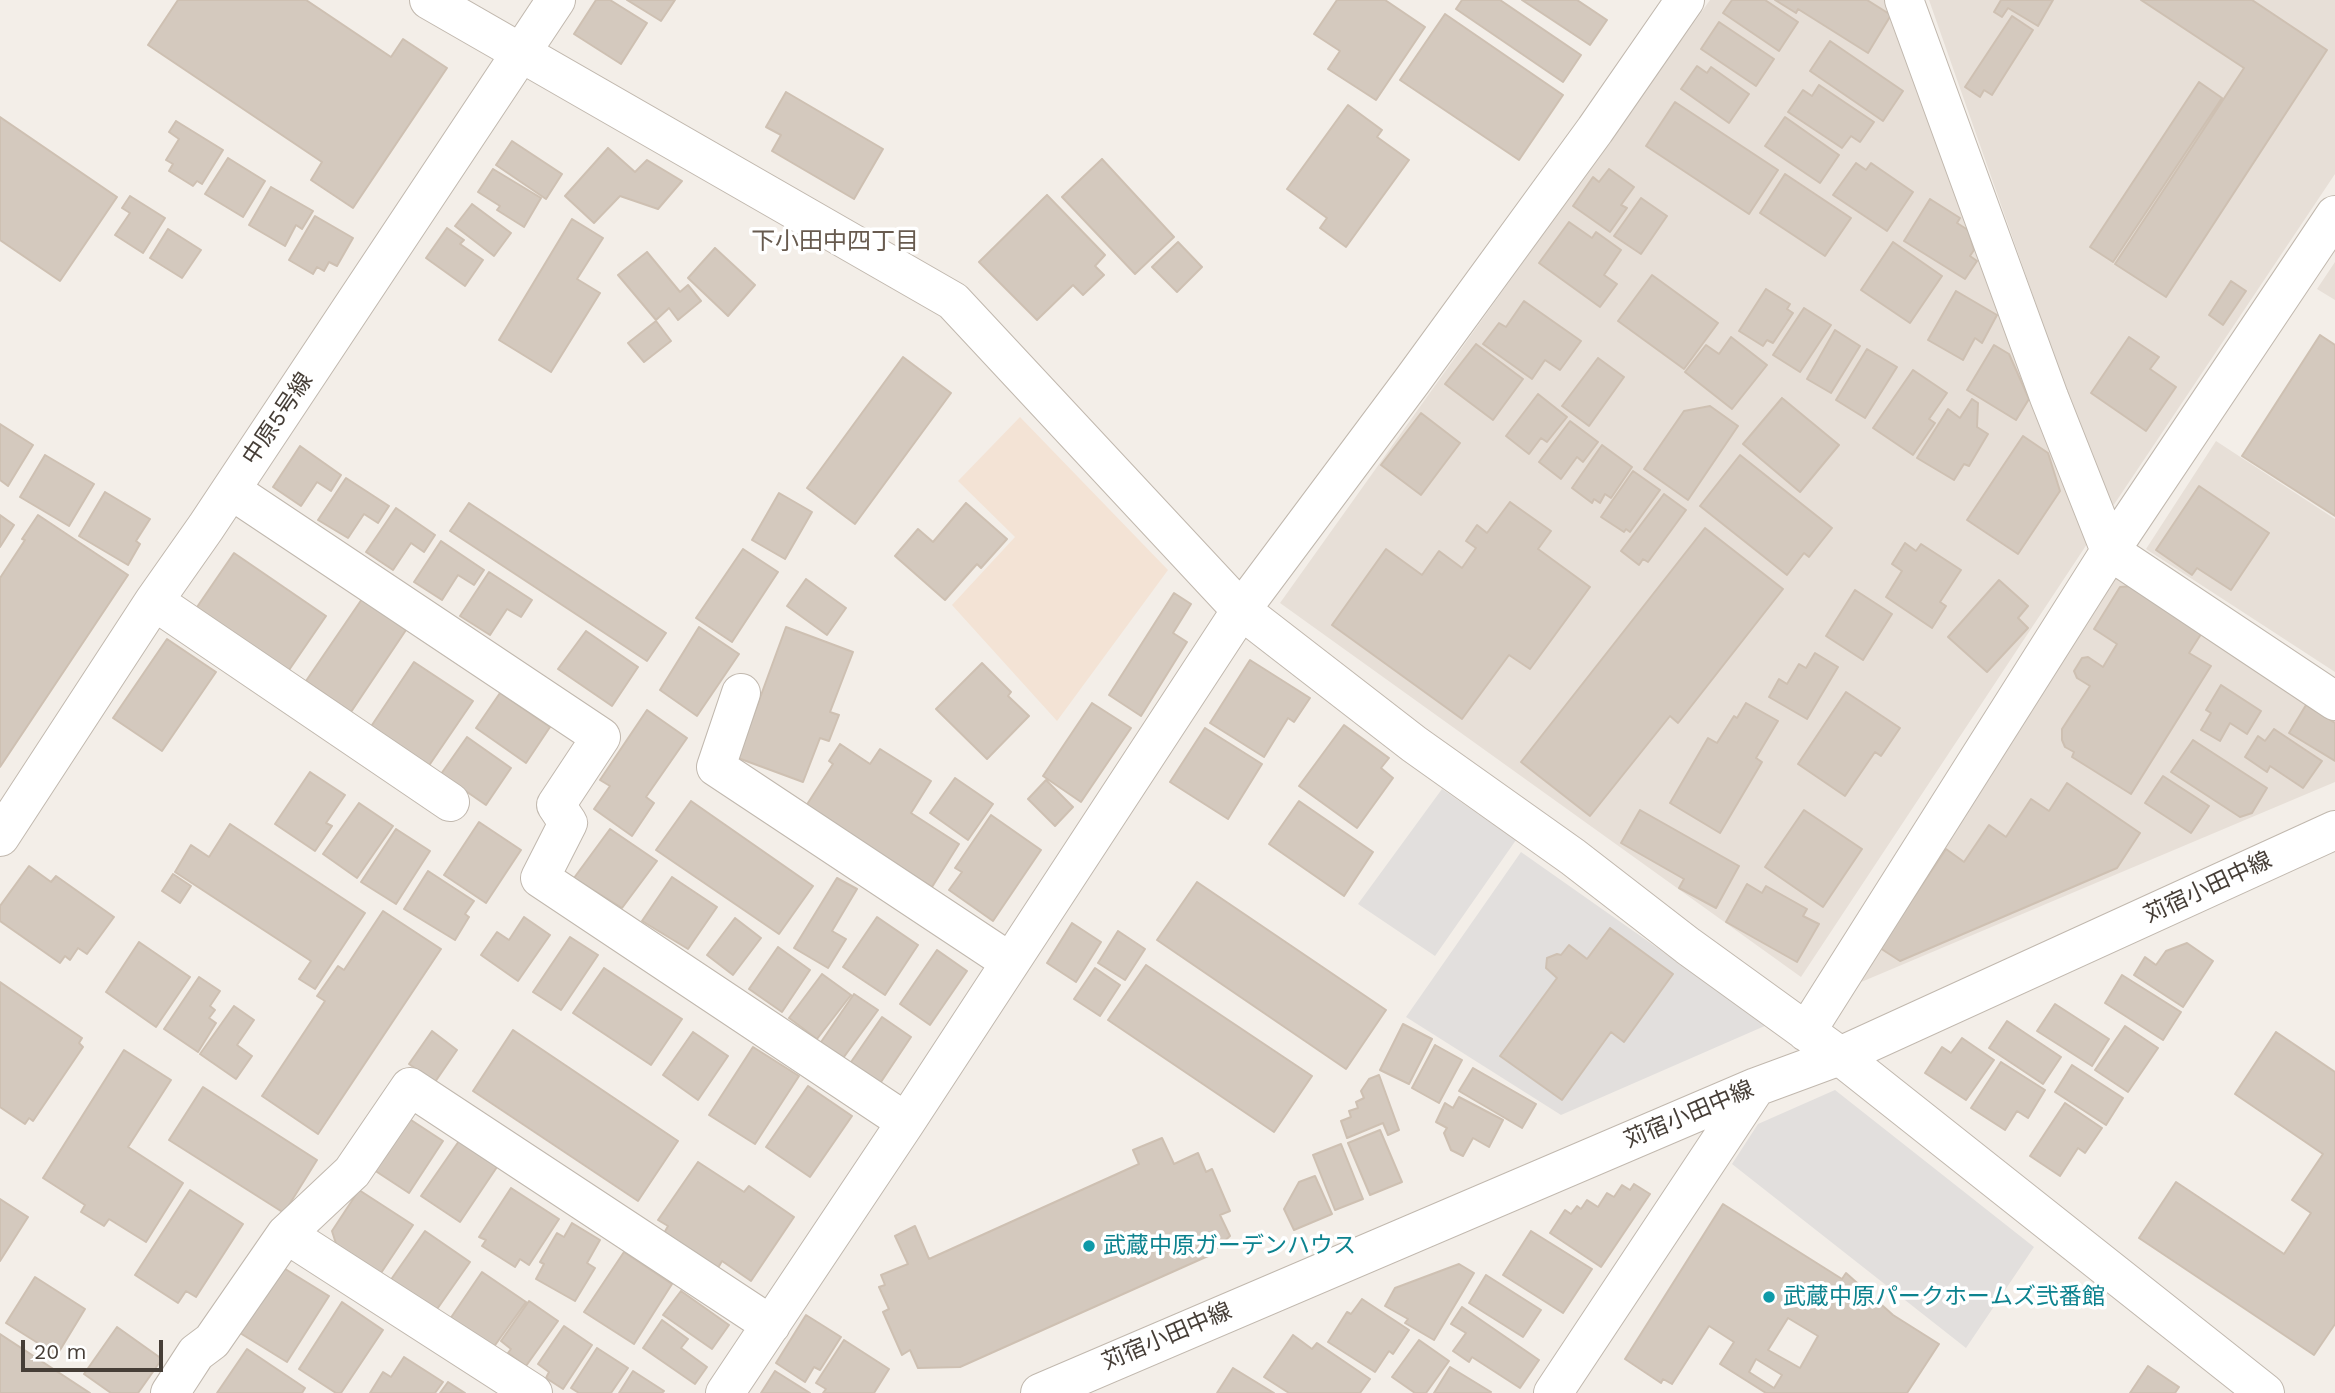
<!DOCTYPE html>
<html>
<head>
<meta charset="utf-8">
<style>
  body { margin:0 }
  #map { position:relative; width:2335px; height:1393px; overflow:hidden; background:#f3eee8; font-family:"Work Sans",sans-serif }
  canvas { display:block }
  .scale { position:absolute; left:21px; top:1340px; width:142px; height:32px; box-sizing:border-box; border:4px solid #463e37; border-top:0; padding-left:9px; font-size:21px; line-height:24px; white-space:nowrap; color:#463e37; -webkit-text-stroke:5px #fff; paint-order:stroke }
</style>
</head>
<body>
<div id="map">
<canvas width="2335" height="1393"></canvas>
<div class="scale">20 m</div>
</div>
<script>
const context = document.querySelector('canvas').getContext('2d');
context.lineJoin = 'round';
function fillPath(path, color) {
  context.fillStyle = color;
  context.fill(path, 'evenodd');
}
function toPath(rows) {
  const path = new Path2D();
  for (const r of rows) {
    path.moveTo(r[0], r[1]);
    for (let i = 2; i < r.length; i += 2) path.lineTo(r[i], r[i + 1]);
  }
  return path;
}
function stroke(path, color, width, dash) {
  context.strokeStyle = color;
  context.lineWidth = width;
  context.lineCap = dash ? 'butt' : 'round';
  context.setLineDash(dash || []);
  context.stroke(path);
}
function drawText(font, color, halo, rows, align = 'center') {
  context.font = font + ' "Work Sans","Noto Sans JP",sans-serif';
  context.lineWidth = 7;
  context.setLineDash([]);
  context.textBaseline = 'middle';
  context.strokeStyle = halo;
  context.fillStyle = color;
  for (const [text, x, y, turn = 0] of rows) {
    context.save();
    context.translate(x, y);
    context.rotate((+turn || 0) * Math.PI / 180);
    context.textAlign = isNaN(turn) ? turn : align;
    if (halo) context.strokeText(text, 0, 0);
    context.fillText(text, 0, 0);
    context.restore();
  }
}
fillPath(toPath([
  [1710,0,1892,0,2087,544,1801,977,1280,603],
  [1929,0,2335,0,2335,174,2109,512],
  [2335,262,2335,300,2317,289],
  [2216,441,2335,519,2335,672,2146,549],
  [2118,574,2335,713,2335,782,1847,988]
]), '#e7dfd7');
fillPath(toPath([
  [1020,417,1168,570,1057,721,952,605,1015,537,958,481]
]), '#f3e3d5');
fillPath(toPath([
  [1442,789,1516,840,1435,956,1358,904],
  [1521,852,1767,1025,1561,1115,1406,1017],
  [1835,1090,2034,1247,1966,1348,1732,1164,1758,1124]
]), '#e2dfdd');
const building = toPath([
  [178,0,306,0,391,57,403,39,447,68,353,208,311,180,322,162,148,45,178,0],
  [596,0,610,0,647,23,621,64,574,34,596,0],
  [627,0,675,0,661,21,627,0],
  [1337,0,1385,0,1425,27,1376,100,1328,69,1340,51,1314,34,1337,0],
  [1462,0,1500,0,1581,55,1563,82,1456,9,1462,0],
  [1522,0,1577,0,1607,20,1590,45,1522,0],
  [1732,0,1765,0,1798,22,1779,51,1723,13,1732,0],
  [1775,0,1867,0,1891,15,1868,53,1798,9,1796,13,1775,0],
  [2001,0,2053,0,2038,26,2008,8,2002,17,1994,12,2001,0],
  [2141,0,2252,0,2327,50,2166,297,2115,264,2244,68,2141,0],
  [1445,14,1563,95,1519,160,1400,80,1445,14],
  [2012,16,2033,30,1992,95,1984,90,1980,97,1965,87,2012,16],
  [1719,22,1774,59,1756,86,1701,49,1719,22],
  [1830,41,1903,91,1883,121,1810,71,1830,41],
  [1697,66,1707,73,1711,67,1749,94,1729,123,1681,89,1697,66],
  [2199,82,2222,98,2113,262,2090,247,2199,82],
  [1819,85,1874,122,1860,142,1851,136,1842,148,1788,112,1803,90,1812,96,1819,85],
  [786,92,883,149,854,199,772,151,781,135,766,127,786,92],
  [1675,102,1778,170,1749,214,1646,146,1675,102],
  [1348,105,1382,130,1377,137,1409,160,1346,247,1320,228,1327,218,1287,189,1348,105],
  [0,117,117,197,60,281,0,240,0,117],
  [1785,117,1839,155,1820,183,1765,146,1785,117],
  [176,121,223,150,202,184,197,181,193,186,169,171,173,164,166,160,179,139,169,132,176,121],
  [512,141,562,174,546,199,496,165,512,141],
  [608,148,635,172,647,160,682,181,658,209,620,196,594,223,565,196,608,148],
  [228,158,265,181,243,217,205,194,228,158],
  [1102,159,1174,237,1135,274,1062,197,1102,159],
  [1856,163,1866,170,1871,163,1913,192,1887,231,1833,195,1856,163],
  [493,169,541,198,524,227,497,210,500,206,478,192,493,169],
  [1609,169,1634,187,1621,205,1627,208,1610,232,1573,206,1593,177,1599,182,1609,169],
  [1785,174,1851,218,1825,256,1760,213,1785,174],
  [271,187,313,211,302,229,296,225,285,246,249,225,271,187],
  [1047,195,1105,255,1095,266,1104,275,1083,295,1073,285,1037,320,979,262,1047,195],
  [130,196,165,218,143,253,115,235,130,213,122,208,130,196],
  [1641,198,1667,216,1641,254,1614,236,1641,198],
  [1930,199,1960,218,1957,223,1968,230,1974,250,1970,256,1977,261,1965,279,1904,241,1930,199],
  [472,204,511,233,494,256,455,226,472,204],
  [315,216,353,238,337,266,329,262,324,271,317,267,313,274,289,260,315,216],
  [572,219,603,238,577,279,600,293,551,372,499,340,572,219],
  [1569,222,1592,238,1596,232,1621,250,1604,275,1617,284,1600,307,1539,263,1569,222],
  [447,228,464,240,460,244,483,260,465,286,426,258,447,228],
  [168,229,201,250,182,278,150,258,168,229],
  [1178,242,1202,267,1177,292,1152,267,1178,242],
  [1893,242,1942,276,1910,323,1861,290,1893,242],
  [715,248,755,285,728,316,688,278,715,248],
  [647,252,680,292,688,285,701,301,678,320,669,308,656,320,618,275,647,252],
  [1652,275,1718,323,1684,369,1618,321,1652,275],
  [2231,281,2246,291,2223,325,2209,315,2231,281],
  [1766,289,1790,304,1787,309,1793,313,1773,343,1767,340,1763,346,1739,331,1766,289],
  [1956,291,1997,315,1982,343,1975,338,1963,360,1928,340,1956,291],
  [1524,301,1581,341,1560,370,1545,360,1532,379,1483,344,1499,323,1506,327,1524,301],
  [1804,308,1831,325,1800,372,1773,355,1804,308],
  [656,321,671,341,644,362,628,343,656,321],
  [1835,330,1860,346,1831,393,1807,379,1835,330],
  [2320,335,2335,345,2335,516,2242,456,2320,335],
  [1731,337,1767,365,1732,409,1685,372,1706,345,1719,354,1731,337],
  [2129,337,2159,357,2150,369,2176,387,2146,431,2091,393,2129,337],
  [1476,344,1523,379,1493,420,1445,384,1476,344],
  [1994,345,2009,354,2029,399,2016,420,1967,390,1994,345],
  [1867,349,1897,367,1865,418,1836,400,1867,349],
  [903,357,951,393,855,524,807,488,903,357],
  [1598,358,1624,377,1589,426,1562,406,1598,358],
  [1913,370,1947,393,1929,419,1935,423,1913,455,1873,428,1913,370],
  [1538,394,1567,417,1547,442,1541,438,1529,454,1506,436,1538,394],
  [1782,398,1839,445,1800,492,1743,444,1782,398],
  [1972,399,1978,403,1977,427,1988,434,1969,466,1964,464,1954,480,1917,458,1948,409,1960,418,1972,399],
  [1710,406,1738,426,1688,500,1644,469,1684,411,1710,406],
  [1421,413,1460,443,1421,495,1381,465,1421,413],
  [1570,421,1598,442,1583,462,1577,457,1561,479,1539,462,1570,421],
  [0,424,33,445,8,486,0,480,0,424],
  [2023,436,2048,453,2060,491,2018,554,1967,520,2023,436],
  [1602,445,1632,467,1611,498,1605,494,1600,503,1594,499,1592,503,1572,488,1602,445],
  [300,446,341,475,331,491,317,482,301,506,273,487,300,446],
  [45,455,94,484,69,526,20,497,45,455],
  [1740,455,1832,528,1809,557,1804,553,1787,575,1700,506,1740,455],
  [1633,471,1660,490,1630,532,1626,529,1624,532,1601,517,1633,471],
  [346,478,389,506,378,523,364,514,348,538,318,520,346,478],
  [2199,486,2269,533,2231,590,2197,568,2192,575,2156,550,2199,486],
  [105,492,150,519,136,541,140,544,128,565,79,536,105,492],
  [779,493,812,512,785,559,752,540,779,493],
  [1664,494,1686,510,1648,562,1643,559,1639,565,1621,551,1664,494],
  [1510,502,1551,531,1538,549,1590,587,1530,669,1509,655,1462,719,1332,625,1386,549,1422,575,1439,551,1462,568,1476,548,1466,541,1477,525,1487,533,1510,502],
  [469,503,666,633,647,661,450,531,469,503],
  [966,503,1007,539,981,568,977,564,945,600,895,556,918,529,933,542,966,503],
  [396,508,435,535,424,552,411,543,393,570,366,552,396,508],
  [0,515,14,525,0,547,0,515],
  [38,515,128,575,0,767,0,578,25,540,22,539,38,515],
  [1705,528,1783,589,1678,723,1670,716,1590,816,1521,762,1705,528],
  [441,541,484,570,474,585,458,575,442,600,414,582,441,541],
  [1905,543,1916,551,1921,544,1961,570,1940,602,1946,606,1932,628,1886,597,1902,571,1892,564,1905,543],
  [743,549,778,572,732,642,696,618,743,549],
  [234,553,326,616,287,673,195,610,234,553],
  [489,572,532,600,521,617,507,609,490,635,460,616,489,572],
  [806,579,846,608,827,635,787,606,806,579],
  [1999,580,2028,606,2018,618,2028,628,1987,672,1948,637,1999,580],
  [2132,586,2203,631,2189,653,2211,666,2131,794,2072,757,2074,752,2065,747,2062,740,2062,729,2090,686,2077,678,2074,671,2082,658,2088,657,2103,667,2117,644,2094,629,2120,587,2132,586],
  [1855,590,1892,614,1863,660,1826,636,1855,590],
  [1174,593,1191,604,1173,633,1187,642,1141,716,1109,695,1174,593],
  [362,599,406,630,351,712,306,681,362,599],
  [699,627,739,654,697,716,660,690,699,627],
  [786,627,853,652,830,712,839,715,829,741,820,738,803,782,738,758,786,627],
  [586,631,638,667,612,706,558,669,586,631],
  [167,639,216,672,162,751,113,718,167,639],
  [1815,653,1838,667,1807,719,1769,697,1779,679,1787,684,1799,664,1806,668,1815,653],
  [1250,660,1310,698,1294,722,1288,718,1264,757,1210,723,1250,660],
  [414,662,473,701,428,767,370,728,414,662],
  [982,663,1011,692,1008,696,1029,716,987,759,936,709,982,663],
  [2221,685,2261,711,2247,734,2230,723,2220,741,2201,730,2211,713,2206,710,2221,685],
  [1846,692,1900,728,1881,756,1875,752,1845,796,1798,764,1846,692],
  [500,693,550,727,526,763,476,728,500,693],
  [1092,703,1131,728,1081,802,1043,776,1092,703],
  [1746,703,1778,721,1756,758,1762,762,1720,833,1670,803,1708,738,1717,743,1734,716,1737,718,1746,703],
  [2306,705,2335,723,2335,761,2289,733,2306,705],
  [647,710,687,738,646,797,654,803,632,836,594,809,610,786,600,780,647,710],
  [1344,725,1389,758,1381,768,1393,778,1357,828,1299,786,1344,725],
  [1205,728,1262,764,1228,819,1170,782,1205,728],
  [2274,729,2322,761,2303,788,2270,766,2267,772,2245,757,2258,736,2265,741,2274,729],
  [467,737,511,768,486,805,441,774,467,737],
  [2193,740,2267,788,2252,813,2240,817,2171,772,2193,740],
  [840,744,870,764,880,749,931,781,911,813,959,844,932,887,806,806,833,764,829,761,840,744],
  [310,772,345,795,326,823,332,826,315,851,275,824,310,772],
  [2163,776,2209,806,2191,833,2145,803,2163,776],
  [955,778,993,804,968,840,930,813,955,778],
  [1046,780,1073,807,1055,826,1028,799,1046,780],
  [2067,783,2140,833,2117,868,1900,961,1880,948,1946,849,1964,862,1989,825,2006,837,2031,799,2049,811,2067,783],
  [691,801,813,886,779,934,656,850,691,801],
  [1299,801,1373,852,1344,896,1269,844,1299,801],
  [359,803,393,826,357,878,323,854,359,803],
  [1640,810,1739,866,1716,908,1679,888,1684,879,1621,843,1640,810],
  [1804,810,1862,849,1823,907,1765,867,1804,810],
  [991,815,1041,850,993,921,949,890,962,872,955,868,991,815],
  [479,822,521,850,486,903,444,875,479,822],
  [230,824,365,913,315,989,299,979,311,961,175,872,191,845,209,857,230,824],
  [396,829,430,851,396,904,361,882,396,829],
  [610,829,657,861,622,908,574,878,610,829],
  [29,866,51,882,56,876,114,917,87,954,78,948,70,960,65,956,60,963,0,921,0,906,29,866],
  [428,871,474,901,465,914,469,917,455,940,404,909,428,871],
  [173,874,191,886,180,903,162,891,173,874],
  [672,877,717,907,688,949,642,921,672,877],
  [837,878,857,889,832,931,846,939,828,968,794,948,837,878],
  [1197,882,1386,1010,1346,1069,1157,940,1197,882],
  [1747,884,1762,893,1766,886,1807,909,1803,916,1819,924,1797,962,1726,922,1747,884],
  [383,911,441,949,318,1134,262,1096,325,1001,317,996,338,966,344,970,383,911],
  [524,917,550,935,518,981,481,955,497,932,509,940,524,917],
  [877,917,918,945,885,995,843,967,877,917],
  [735,918,761,938,733,975,707,955,735,918],
  [1072,923,1101,942,1076,982,1047,963,1072,923],
  [1610,928,1673,974,1624,1042,1611,1032,1562,1100,1500,1056,1557,978,1546,968,1547,958,1557,954,1561,955,1569,945,1587,959,1610,928],
  [1118,931,1145,949,1125,980,1098,963,1118,931],
  [570,937,598,955,561,1010,533,992,570,937],
  [139,942,190,977,156,1027,106,992,139,942],
  [2187,943,2213,961,2183,1007,2134,975,2145,957,2156,965,2166,951,2187,943],
  [778,947,810,970,782,1012,749,989,778,947],
  [937,950,967,971,930,1025,900,1004,937,950],
  [1146,965,1312,1076,1274,1132,1108,1020,1146,965],
  [604,968,682,1019,651,1065,573,1013,604,968],
  [1095,968,1120,985,1100,1016,1074,999,1095,968],
  [822,974,851,995,817,1039,789,1018,822,974],
  [2122,975,2181,1012,2163,1040,2105,1003,2122,975],
  [199,977,220,991,210,1006,215,1010,209,1018,216,1023,198,1052,164,1029,199,977],
  [0,982,82,1038,79,1043,83,1047,33,1121,29,1118,25,1124,0,1107,0,982],
  [854,994,878,1010,841,1061,819,1045,854,994],
  [2055,1004,2109,1039,2092,1066,2037,1031,2055,1004],
  [234,1006,254,1020,237,1045,252,1056,236,1079,200,1054,234,1006],
  [882,1017,911,1037,879,1085,849,1065,882,1017],
  [2007,1021,2061,1057,2043,1084,1989,1048,2007,1021],
  [1403,1024,1432,1039,1409,1084,1380,1070,1403,1024],
  [2125,1026,2158,1048,2128,1092,2095,1070,2125,1026],
  [513,1030,678,1141,638,1201,473,1091,513,1030],
  [432,1031,457,1050,435,1082,409,1064,432,1031],
  [693,1032,728,1056,698,1100,663,1075,693,1032],
  [2276,1032,2335,1072,2335,1324,2314,1355,2139,1238,2176,1182,2284,1254,2311,1213,2292,1200,2323,1154,2235,1094,2276,1032],
  [1962,1038,1994,1060,1966,1100,1925,1073,1942,1047,1951,1053,1962,1038],
  [1435,1045,1462,1060,1439,1103,1412,1088,1435,1045],
  [753,1047,799,1076,755,1144,709,1115,753,1047],
  [124,1050,171,1080,128,1147,183,1183,146,1242,109,1219,104,1226,81,1212,85,1205,43,1178,124,1050],
  [2001,1062,2045,1090,2028,1118,2017,1111,2005,1130,1971,1108,2001,1062],
  [2072,1065,2123,1098,2106,1125,2055,1092,2072,1065],
  [1473,1068,1536,1104,1522,1128,1459,1091,1473,1068],
  [1379,1075,1399,1130,1388,1135,1383,1123,1347,1138,1341,1121,1351,1117,1349,1111,1358,1108,1356,1102,1364,1098,1361,1091,1369,1079,1379,1075],
  [808,1086,852,1116,810,1177,766,1147,808,1086],
  [203,1087,317,1160,284,1213,169,1140,203,1087],
  [1459,1097,1503,1120,1489,1147,1473,1138,1463,1156,1451,1150,1444,1133,1447,1128,1436,1122,1445,1103,1453,1108,1459,1097],
  [2065,1103,2102,1128,2085,1153,2078,1148,2060,1176,2030,1156,2065,1103],
  [408,1118,443,1141,409,1193,374,1170,408,1118],
  [1380,1130,1402,1182,1370,1195,1348,1143,1380,1130],
  [1162,1138,1174,1164,1198,1153,1206,1172,1212,1169,1230,1211,1220,1215,1230,1236,1208,1256,960,1367,918,1368,910,1350,902,1355,883,1312,889,1309,879,1287,885,1285,881,1275,908,1264,895,1236,915,1226,929,1259,1139,1164,1133,1150,1162,1138],
  [459,1141,497,1167,460,1222,421,1196,459,1141],
  [1341,1144,1363,1199,1335,1210,1313,1155,1341,1144],
  [698,1162,744,1192,749,1186,794,1217,751,1281,722,1261,715,1273,662,1237,668,1226,658,1220,698,1162],
  [1315,1176,1332,1214,1294,1230,1284,1209,1299,1182,1315,1176],
  [1634,1184,1650,1194,1601,1267,1550,1233,1565,1210,1571,1214,1577,1206,1581,1209,1587,1200,1598,1207,1607,1193,1614,1197,1622,1185,1630,1190,1634,1184],
  [511,1188,559,1219,529,1265,520,1259,515,1267,482,1246,486,1240,479,1237,511,1188],
  [190,1190,243,1224,196,1297,186,1291,178,1303,135,1275,190,1190],
  [359,1190,413,1225,381,1273,337,1247,332,1231,359,1190],
  [0,1199,28,1217,0,1261,0,1199],
  [1723,1204,1842,1279,1846,1273,1893,1315,1939,1344,1907,1393,1766,1393,1720,1364,1734,1342,1709,1326,1672,1384,1663,1379,1661,1383,1625,1359,1723,1204],
  [1788,1318,1818,1336,1800,1368,1768,1350,1788,1318],
  [1756,1359,1782,1375,1774,1388,1749,1372,1756,1359],
  [572,1223,600,1240,587,1263,595,1268,575,1301,536,1279,544,1264,540,1262,557,1233,564,1237,572,1223],
  [425,1231,470,1262,435,1312,390,1281,425,1231],
  [1531,1231,1592,1269,1563,1313,1503,1275,1531,1231],
  [624,1252,672,1284,634,1344,584,1312,624,1252],
  [1459,1264,1474,1273,1434,1340,1405,1323,1408,1319,1385,1306,1395,1288,1459,1264],
  [282,1267,329,1296,287,1362,240,1333,282,1267],
  [482,1272,526,1302,493,1348,450,1319,482,1272],
  [1486,1275,1541,1310,1523,1337,1469,1303,1486,1275],
  [35,1277,85,1309,57,1355,6,1323,35,1277],
  [681,1291,729,1325,712,1349,663,1315,681,1291],
  [1362,1299,1409,1330,1393,1354,1389,1351,1375,1372,1328,1342,1347,1312,1351,1314,1362,1299],
  [529,1301,558,1321,526,1366,508,1353,511,1349,501,1341,529,1301],
  [342,1302,383,1330,341,1393,336,1393,299,1369,342,1302],
  [1462,1307,1539,1360,1520,1388,1472,1357,1469,1362,1453,1351,1466,1333,1451,1324,1462,1307],
  [806,1315,841,1337,820,1370,814,1367,805,1382,776,1363,806,1315],
  [662,1320,688,1339,681,1348,707,1367,695,1384,643,1348,662,1320],
  [564,1326,592,1345,563,1389,546,1378,549,1372,538,1364,564,1326],
  [117,1327,162,1359,138,1393,111,1393,84,1374,117,1327],
  [0,1334,90,1393,0,1393,0,1334],
  [1293,1335,1312,1349,1317,1343,1370,1379,1360,1393,1289,1393,1264,1377,1293,1335],
  [844,1340,889,1369,874,1393,823,1393,826,1389,816,1383,844,1340],
  [1419,1340,1449,1361,1426,1393,1415,1393,1392,1377,1419,1340],
  [597,1348,628,1368,611,1393,579,1393,571,1388,597,1348],
  [247,1349,305,1388,302,1393,217,1393,247,1349],
  [404,1357,443,1382,435,1393,370,1393,383,1372,391,1377,404,1357],
  [2148,1366,2179,1387,2175,1393,2130,1393,2148,1366],
  [1450,1367,1491,1392,1490,1393,1434,1393,1450,1367],
  [1233,1368,1274,1393,1217,1393,1233,1368],
  [633,1371,664,1391,662,1393,619,1393,633,1371],
  [775,1371,810,1393,761,1393,775,1371],
  [448,1382,465,1393,440,1393,448,1382]
]);
fillPath(building, '#d4c9be');
stroke(building, '#cec0b2', 2);
const minor = toPath([
  [429,0,953,301,1241,610,1414,744,1573,857,1688,946,1840,1056,2265,1393],
  [1904,0,2049,397,2110,551,2335,701],
  [231,490,601,737,556,805,568,823,540,878,906,1122],
  [154,601,450,802],
  [741,693,716,767,1010,962],
  [0,837,154,601,206,527,556,0],
  [1806,1032,2110,551,2335,215],
  [286,1234,533,1393],
  [170,1393,196,1353,212,1341,286,1234,352,1172,410,1087,771,1325],
  [725,1393,906,1122,1241,610,1412,381,1595,130,1685,0],
  [1040,1393,1756,1087,1840,1056,2335,830],
  [1553,1393,1756,1087]
]);
stroke(minor, '#c1b8ae', 40);
stroke(minor, '#fff', 38);
for (const [x, y, r, color] of [
  [1089,1246,7,"#0f9aa8"],
  [1769,1297,7,"#0f9aa8"]
]) {
  const dot = new Path2D();
  dot.arc(x, y, r, 0, 2 * Math.PI);
  context.fillStyle = color;
  context.fill(dot);
  stroke(dot, '#fff', 2.5);
}
drawText('23px', '#463e37', '#fff', [
  ["中原5号線",278,419,-56],
  ["苅宿小田中線",2208,888,-25],
  ["苅宿小田中線",1689,1115,-23],
  ["苅宿小田中線",1167,1337,-23]
]);
drawText('23px', '#0d838f', '#fff', [
  ["武蔵中原ガーデンハウス",1103,1246],
  ["武蔵中原パークホームズ弐番館",1783,1297]
], 'left');
drawText('24px', '#685b4f', '#fff', [
  ["下小田中四丁目",835,242]
]);
</script>
</body>
</html>
